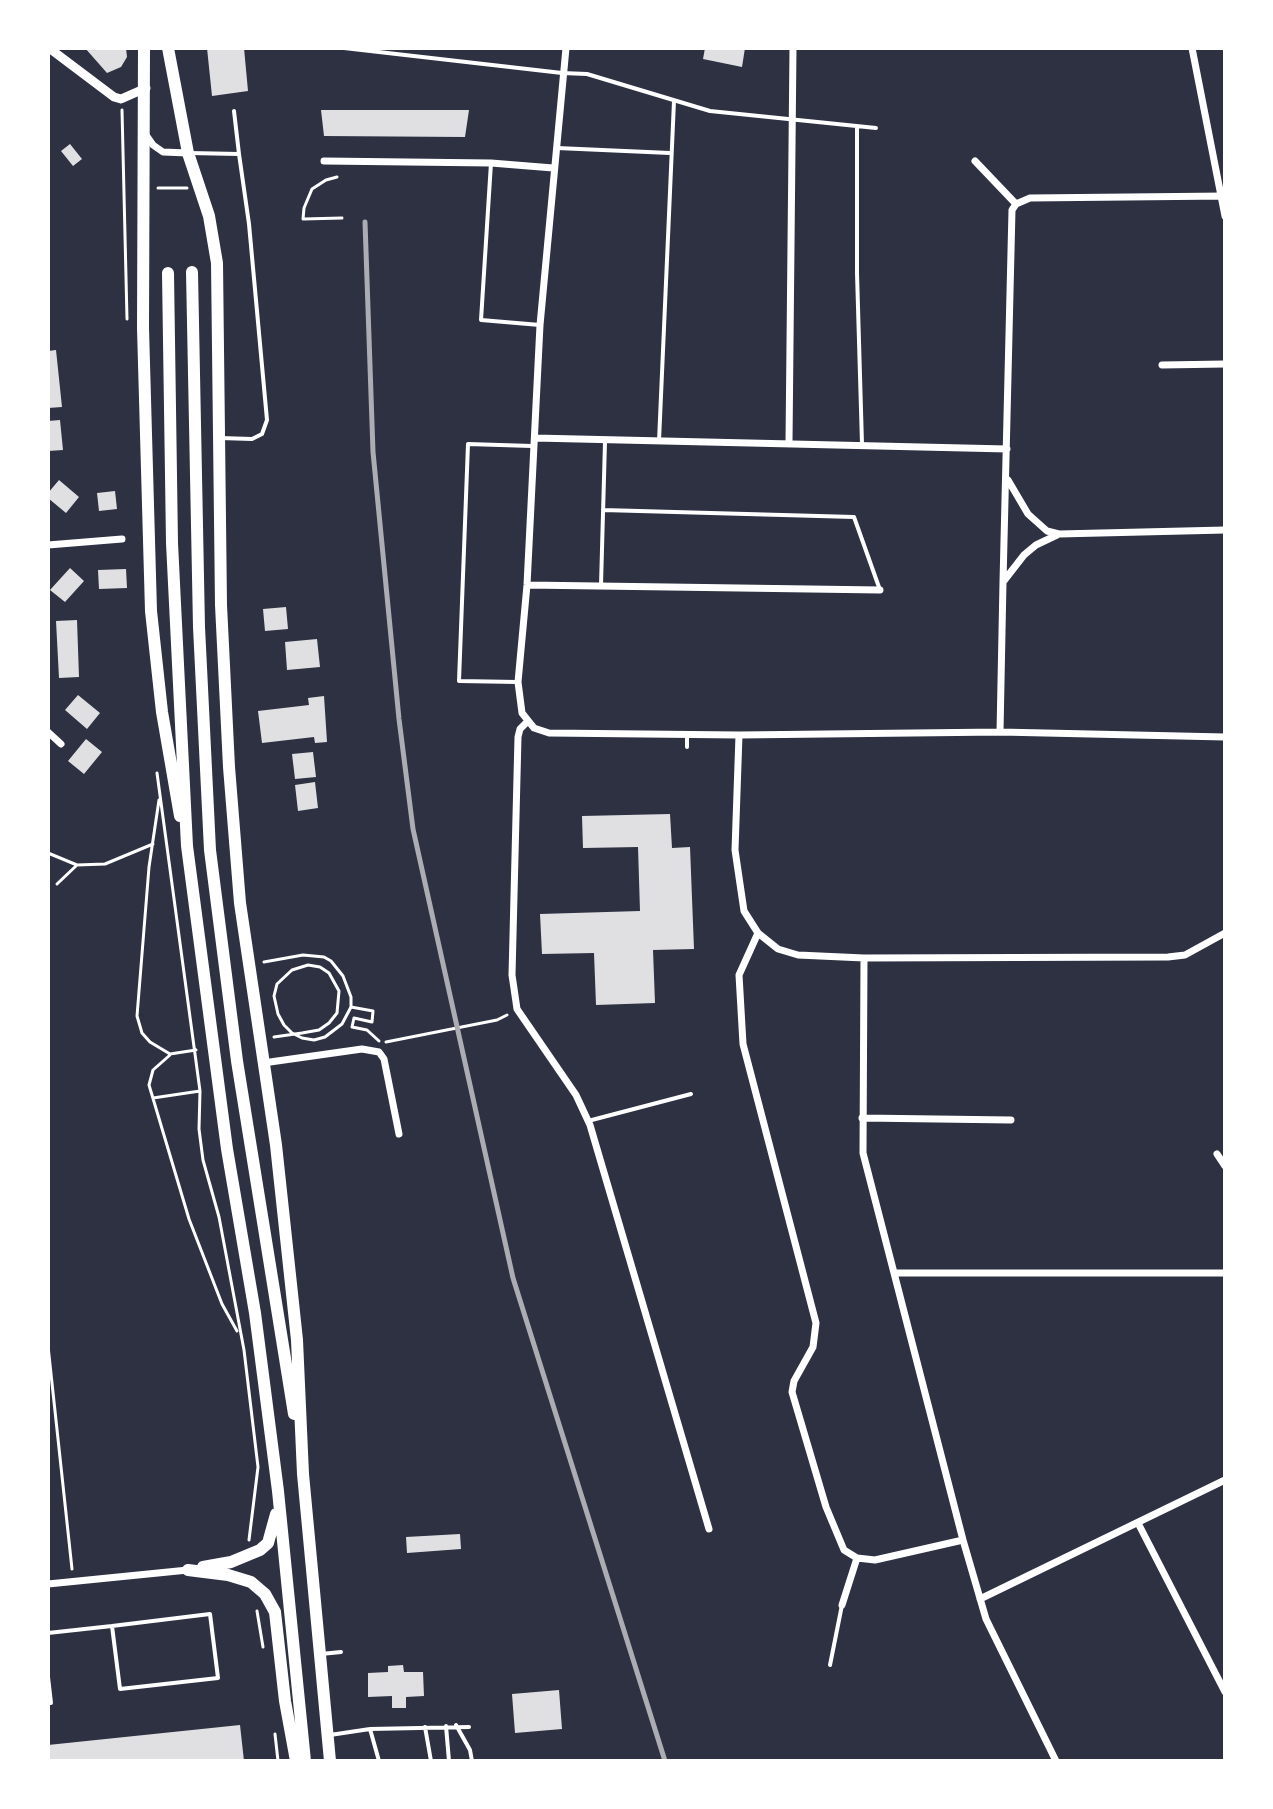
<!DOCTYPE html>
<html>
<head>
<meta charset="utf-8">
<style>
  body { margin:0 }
  #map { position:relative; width:1273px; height:1809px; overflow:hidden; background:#2d3142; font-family:Jost,sans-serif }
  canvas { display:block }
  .frame { position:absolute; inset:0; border:50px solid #fff; pointer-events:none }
</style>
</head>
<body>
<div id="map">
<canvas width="1273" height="1809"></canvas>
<div class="frame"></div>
</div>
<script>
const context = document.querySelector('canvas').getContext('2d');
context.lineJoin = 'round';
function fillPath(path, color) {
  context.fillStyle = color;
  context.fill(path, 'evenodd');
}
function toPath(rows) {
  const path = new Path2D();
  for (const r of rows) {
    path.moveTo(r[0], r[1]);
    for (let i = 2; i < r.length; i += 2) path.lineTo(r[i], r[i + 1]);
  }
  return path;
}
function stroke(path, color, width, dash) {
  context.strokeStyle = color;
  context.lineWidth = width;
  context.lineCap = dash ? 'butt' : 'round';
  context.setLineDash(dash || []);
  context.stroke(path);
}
fillPath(toPath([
  [85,48,126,48,127,57,121,67,107,73],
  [207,48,244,48,248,91,212,96],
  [705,48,745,48,742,67,703,59],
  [321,110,469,110,465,137,324,136],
  [70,144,82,159,73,166,61,151],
  [56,350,62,407,48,408,48,351],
  [60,420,63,450,48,451,48,421],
  [59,480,79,497,66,513,48,498,48,493],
  [115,491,117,509,99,511,97,493],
  [70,568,84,581,65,602,50,590],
  [126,569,127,588,99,589,98,570],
  [286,607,288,629,265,631,263,609],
  [77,620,79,677,59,678,56,621],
  [317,639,320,667,287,670,285,642],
  [78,695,100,713,87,729,65,710],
  [324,696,327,742,315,743,314,737,262,743,258,711,309,705,308,698],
  [86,739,102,752,84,774,68,761],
  [313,752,316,777,295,779,292,754],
  [315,782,318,808,298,811,295,785],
  [670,814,672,848,690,847,694,949,653,950,655,1003,596,1005,594,953,542,954,540,914,640,911,638,847,583,848,582,816],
  [460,1534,461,1549,407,1553,406,1537],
  [403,1665,404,1672,423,1672,424,1696,406,1697,406,1708,392,1708,392,1696,368,1697,368,1673,388,1672,388,1666],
  [559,1690,562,1729,515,1733,512,1694],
  [240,1725,244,1761,48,1761,48,1745]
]), '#e0e0e3');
stroke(toPath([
  [122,110,127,319],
  [337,177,326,180,312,189,304,208,303,219,342,218],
  [158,188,187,188],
  [157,773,200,1091,199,1129,203,1160,219,1217,244,1350,258,1467,249,1540],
  [159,800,149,867,137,1016,142,1033,150,1042,170,1054,196,1050],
  [48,853,77,865,105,864,153,844],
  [57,884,77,865],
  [264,962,303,955,324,957,331,961,343,976,351,997,351,1007,342,1024,325,1037,314,1040,302,1038,292,1033,284,1025,278,1014,274,996,277,984,292,970,308,965,320,967,329,973,339,991,337,1013,329,1023,319,1030,302,1033,274,1037],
  [351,1007,373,1011,372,1022,354,1018,352,1027,367,1030,379,1041],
  [386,1042,497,1020,507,1015],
  [170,1055,153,1070,149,1085,189,1219,222,1304,237,1331],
  [153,1098,200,1091],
  [48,1346,72,1569],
  [257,1611,263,1647],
  [275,1734,278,1761]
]), '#fff', 3);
stroke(toPath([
  [344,48,562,73,587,74,710,111,876,128],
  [234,111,239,154],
  [857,128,857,273,862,444],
  [557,148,670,153],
  [189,153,239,154,249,224,267,420,262,434,252,439,220,438],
  [491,163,481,320,540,325],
  [659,441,674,101],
  [603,510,854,517,880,590],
  [601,585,605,442],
  [517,682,459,681,468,444,532,446],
  [687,735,687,747],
  [588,1121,691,1094],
  [48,1633,112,1626,210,1614,218,1678,120,1689,112,1626],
  [321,1654,341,1652],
  [830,1665,842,1605],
  [48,1677,51,1703,48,1703],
  [456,1725,470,1750,472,1761],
  [446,1726,449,1761],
  [425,1727,431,1761],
  [370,1729,379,1761],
  [330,1735,370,1729,469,1727]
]), '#fff', 4);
stroke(toPath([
  [566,48,540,325,527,585,518,682,522,713,534,728,549,733,739,735,1000,732,1225,737],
  [1192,48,1225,216],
  [146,135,153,145,163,152,188,153],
  [324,161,491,163,553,168],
  [975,161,1016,204],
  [1162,365,1225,364],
  [535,438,1007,449],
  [789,442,793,48],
  [1008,480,1028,514,1047,531,1059,534,1225,530],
  [48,545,122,539],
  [1003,582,1012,210,1016,204,1030,198,1225,196],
  [527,585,880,590],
  [528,721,520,729,518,737,512,975,517,1009,576,1095,590,1125,709,1529],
  [48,732,61,744],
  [1000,732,1003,582,1024,555,1036,545,1057,535],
  [739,735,735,850,744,911,758,933,778,949,798,955,864,958,1168,957,1185,955,1225,933],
  [758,933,739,975,743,1044,816,1323,813,1347,794,1381,792,1392,826,1507,844,1550,857,1558,875,1560,963,1540],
  [864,958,863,1153,963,1540,986,1619,1056,1761],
  [263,1063,362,1049,379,1052,384,1059,399,1134],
  [862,1118,1011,1120],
  [1217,1154,1225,1166],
  [894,1273,1225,1273],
  [1138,1523,1225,1692],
  [48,1584,188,1570],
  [980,1599,1225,1480],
  [842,1605,857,1558]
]), '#fff', 7);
stroke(toPath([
  [49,48,114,97,121,99,146,88]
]), '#fff', 9);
stroke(toPath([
  [144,48,143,328,151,611,162,712,180,816],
  [168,48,188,153,209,216,217,263,221,605,229,767,240,903,276,1145,297,1340,303,1474,330,1761],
  [192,272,199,627,210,850,237,1061,294,1414],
  [168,273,172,543,187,846,227,1149,255,1313,278,1491,305,1761],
  [203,1567,231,1562,260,1550,268,1543,276,1514],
  [188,1570,228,1575,251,1582,265,1594,275,1612,285,1701,296,1761]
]), '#fff', 12);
stroke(toPath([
  [365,222,373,452,399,719,413,829,513,1278,665,1761]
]), '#abadb3', 5);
</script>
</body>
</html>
